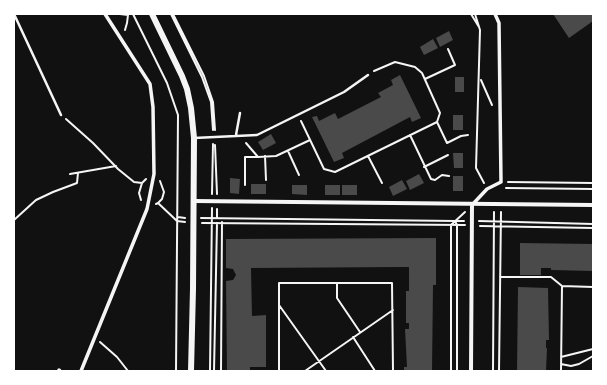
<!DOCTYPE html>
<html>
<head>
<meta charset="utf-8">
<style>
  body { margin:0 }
  #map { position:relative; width:607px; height:385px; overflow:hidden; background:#111; font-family:"Exo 2",sans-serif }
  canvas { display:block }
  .frame { position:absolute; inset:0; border:15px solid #fff; pointer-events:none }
</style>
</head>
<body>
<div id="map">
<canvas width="607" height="385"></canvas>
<div class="frame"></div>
</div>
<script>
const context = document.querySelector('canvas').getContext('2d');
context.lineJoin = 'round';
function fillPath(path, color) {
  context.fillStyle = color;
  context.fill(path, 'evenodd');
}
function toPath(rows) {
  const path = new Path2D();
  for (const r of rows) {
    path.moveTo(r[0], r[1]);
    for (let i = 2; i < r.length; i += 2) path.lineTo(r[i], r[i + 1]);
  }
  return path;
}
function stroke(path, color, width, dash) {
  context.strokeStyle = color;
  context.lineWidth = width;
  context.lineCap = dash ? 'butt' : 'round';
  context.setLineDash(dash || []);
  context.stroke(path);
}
fillPath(toPath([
  [553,14,593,14,593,21,569,38],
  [449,31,453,40,440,47,436,38],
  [433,39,438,48,424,55,420,47],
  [400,75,421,118,412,122,410,117,342,153,344,158,334,162,312,117,317,116,319,121,335,113,338,119,381,97,378,93,393,85,391,80],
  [455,77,464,77,464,92,455,92],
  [453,115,463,115,463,130,453,130],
  [271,134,276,143,263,150,258,142],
  [453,153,463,153,463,168,454,168],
  [419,174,424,183,410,190,406,181],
  [453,176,463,176,463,191,453,191],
  [230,178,240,179,239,194,230,193],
  [402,180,407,189,393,196,389,187],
  [251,184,266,184,266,194,251,194],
  [292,185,307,185,307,195,292,194],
  [325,185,340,185,340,195,325,195],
  [342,185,357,185,357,195,342,195],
  [436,238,436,285,433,285,432,371,404,371,404,367,407,367,405,329,409,329,409,323,406,323,406,291,409,291,409,267,400,267,251,268,252,316,266,315,266,367,250,367,250,371,227,371,226,281,233,280,236,275,233,269,226,268,226,239],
  [520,243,593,244,593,271,551,270,551,268,541,268,541,275,520,275],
  [518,287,548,288,549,340,546,340,546,348,547,348,546,371,517,371]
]), '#4a4a4a');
stroke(toPath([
  [120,14,128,15,127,23,125,30],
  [133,14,167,83,178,115,176,371],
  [171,14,202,77,211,102,213,130],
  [173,14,204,76,213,102,215,130],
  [471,14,479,27],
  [475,14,480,30,476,168,484,183],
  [425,79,455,65,448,49],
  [481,80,492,105],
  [66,119,93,143,118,169,134,182,142,183],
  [301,121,324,169,335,172,437,122,440,113,422,73,415,67,395,62,374,71],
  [437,122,447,143,461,136,468,135],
  [410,135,431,179,435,180,442,175,449,176],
  [246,143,258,157,276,156,310,140],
  [215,145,217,194],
  [288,151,299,175],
  [265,156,266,180],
  [368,156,382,183],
  [424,167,448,155],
  [70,174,116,166],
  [508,182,593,183],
  [245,185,245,157,258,157],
  [506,188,593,189],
  [212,194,213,144],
  [141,200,139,193,142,183,146,179],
  [158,203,162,199,164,192,160,181],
  [156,204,158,203,177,221,185,222],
  [217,209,217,218],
  [178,217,185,218],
  [201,218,455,221,457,225,457,371],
  [14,220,36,200,53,192,77,183,78,173],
  [455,221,464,221],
  [479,221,593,224],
  [202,223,465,225],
  [480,226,593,228],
  [500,277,551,277,562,286],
  [337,283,337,298,360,332],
  [279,305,326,371],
  [353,337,375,371],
  [100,342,117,357,128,371],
  [561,357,593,349],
  [561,364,571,366,579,364,593,356],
  [210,371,212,208],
  [214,371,217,223],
  [221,371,222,222],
  [279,371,279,283,392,283,393,371],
  [305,371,393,310],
  [451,371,451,225,465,212],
  [493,371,494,212],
  [499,371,501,212],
  [561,371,562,286,593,287]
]), '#f5f5f5', 2);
stroke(toPath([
  [14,14,61,115],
  [236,135,240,113],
  [194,138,257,135,344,92,368,75]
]), '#f5f5f5', 2.5);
stroke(toPath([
  [472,205,487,189,501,182,499,23,495,14],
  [59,370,60,371],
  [81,371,147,209,154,174,153,107,150,84,105,14]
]), '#f5f5f5', 3.5);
stroke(toPath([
  [194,201,593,205],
  [471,371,472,205]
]), '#f5f5f5', 4);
stroke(toPath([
  [152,14,182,76,187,89,191,108,194,138,193,289,191,371]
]), '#f5f5f5', 6);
</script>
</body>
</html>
